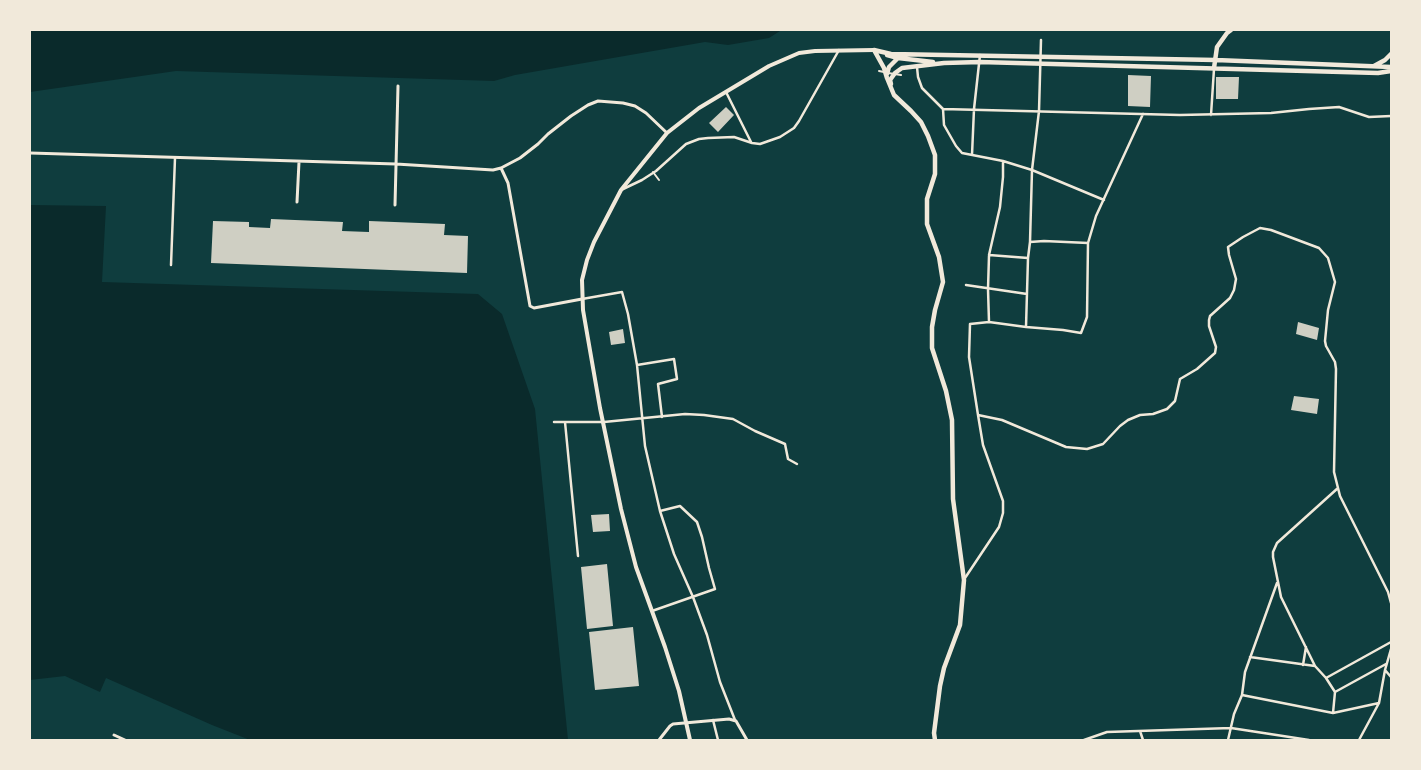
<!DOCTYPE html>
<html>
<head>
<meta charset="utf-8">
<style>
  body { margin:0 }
  #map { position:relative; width:1421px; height:770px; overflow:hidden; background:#0f3d3e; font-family:Montserrat,sans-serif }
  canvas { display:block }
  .frame { position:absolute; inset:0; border:31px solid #f1e9da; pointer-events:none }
</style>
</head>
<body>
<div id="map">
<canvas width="1421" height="770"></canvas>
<div class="frame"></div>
</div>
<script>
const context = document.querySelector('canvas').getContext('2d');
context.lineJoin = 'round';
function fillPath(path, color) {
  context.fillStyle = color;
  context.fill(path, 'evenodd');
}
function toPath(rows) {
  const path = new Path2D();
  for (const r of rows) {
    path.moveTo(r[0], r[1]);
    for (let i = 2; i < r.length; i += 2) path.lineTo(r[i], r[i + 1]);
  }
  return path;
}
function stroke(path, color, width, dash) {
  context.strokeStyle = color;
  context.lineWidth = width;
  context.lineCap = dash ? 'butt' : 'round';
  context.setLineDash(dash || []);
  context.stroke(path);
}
fillPath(toPath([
  [30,30,791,30,780,31,769,38,728,45,705,42,515,75,494,81,176,71,30,92],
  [30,205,106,206,102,282,478,294,502,314,535,409,568,740,250,740,212,725,106,678,100,692,65,676,30,680]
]), '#0a2a2b');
fillPath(toPath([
  [1128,75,1151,76,1150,107,1128,106],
  [1216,77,1239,77,1238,99,1216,99],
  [726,107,734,115,718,132,709,123],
  [271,219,343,222,342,231,369,232,369,221,445,224,444,235,468,236,467,273,211,263,213,221,249,222,249,227,270,228],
  [1298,322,1319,328,1317,340,1296,334],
  [623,329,625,343,611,345,609,332],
  [1294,396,1319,399,1317,414,1291,410],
  [609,514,610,531,593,532,591,515],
  [607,564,613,626,587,629,581,567],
  [633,627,639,686,595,690,589,632]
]), '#cfcfc3');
stroke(toPath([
  [879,71,884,72],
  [888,73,901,75],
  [653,172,659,180]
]), '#f1e9da', 2);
stroke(toPath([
  [917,67,918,77,922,88,943,109],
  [726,92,751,142],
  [1143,114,1096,216,1088,243,1087,317,1081,333,1063,330,1026,327,989,322,970,324,969,357,978,415,1002,420,1066,447,1087,449,1103,444,1120,426,1128,420,1140,415,1153,414,1167,409,1175,401,1180,379,1197,369,1215,353,1216,347,1209,326,1209,320,1210,316,1230,298,1234,290,1236,279,1229,255,1228,247,1243,237,1260,228,1271,230,1319,248,1328,258,1335,282,1328,310,1325,341,1326,346,1335,362,1336,369,1334,472,1340,496,1388,592,1391,603],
  [1211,115,1214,69],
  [972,155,974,109,980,55],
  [1003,162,1003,177,1000,207,989,255,1028,258],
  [621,190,642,180,656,171,686,144,699,139,708,138,734,137,752,143,760,144,780,137,794,128,799,121,839,50],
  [1104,200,1032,170,1003,161,962,153,956,146,944,125,943,109,1180,115,1271,113,1309,109,1339,107,1369,117,1391,116],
  [1030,242,1044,241,1088,243],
  [171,265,175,158],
  [966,285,1027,294],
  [582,299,622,292,628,314,637,365,645,446,660,511,674,554,693,597,707,635,720,682,735,720],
  [989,322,988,289,989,256],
  [1026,327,1028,258,1030,242,1032,170,1039,111,1041,40],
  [637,365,674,359,677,379,658,384,662,417],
  [554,422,604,422,685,414,704,415,733,419,755,431,785,444,788,459,797,464],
  [565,422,578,556],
  [965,578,999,527,1003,513,1003,501,983,445,978,415],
  [652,611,715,589,709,568,702,537,697,522,680,506,660,511],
  [1250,657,1315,666],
  [1303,665,1306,647],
  [1385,670,1391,677],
  [1326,678,1391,642],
  [1335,692,1386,664],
  [1242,695,1333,713,1379,703],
  [1333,713,1335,692,1326,678,1315,666,1281,597,1273,557,1273,552,1277,543,1338,488],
  [713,720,718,740],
  [1140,731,1143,740],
  [1084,740,1107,732,1231,728,1309,740],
  [1228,740,1234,714,1242,695,1245,672,1277,583],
  [1359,740,1379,703,1385,670,1391,649]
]), '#f1e9da', 2.5);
stroke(toPath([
  [30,153,396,164,493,170,501,168],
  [297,202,299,162],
  [395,205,398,86],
  [582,299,534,308,530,306,508,183,501,168,520,158,538,144,548,134,571,116,588,105,598,101,623,103,635,106,646,113,667,133],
  [114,735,125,740],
  [659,740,670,726,673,724,729,719,736,721,747,740]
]), '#f1e9da', 3);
stroke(toPath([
  [690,740,679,691,665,647,636,567,621,509,600,408,583,310,582,280,587,260,594,242,621,190,667,133,699,108,769,66,799,53,815,51,874,50]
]), '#f1e9da', 4);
stroke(toPath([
  [874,50,884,68,887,78,894,95,911,111,921,122,928,136,935,155,935,174,927,199,927,224,939,257,943,282,935,310,932,327,932,348,946,391,952,420,953,499,964,580,960,625,944,668,940,686,934,733,935,740],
  [874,50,891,54,1216,60,1391,67],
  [887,55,898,58,933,62],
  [1374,66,1385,60,1391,54],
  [1214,68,1217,47,1227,33,1231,30],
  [887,74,889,67,898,58],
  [891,84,890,80,895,73,902,68,944,63,980,62,1378,73,1391,71]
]), '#f1e9da', 4.5);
</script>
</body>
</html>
